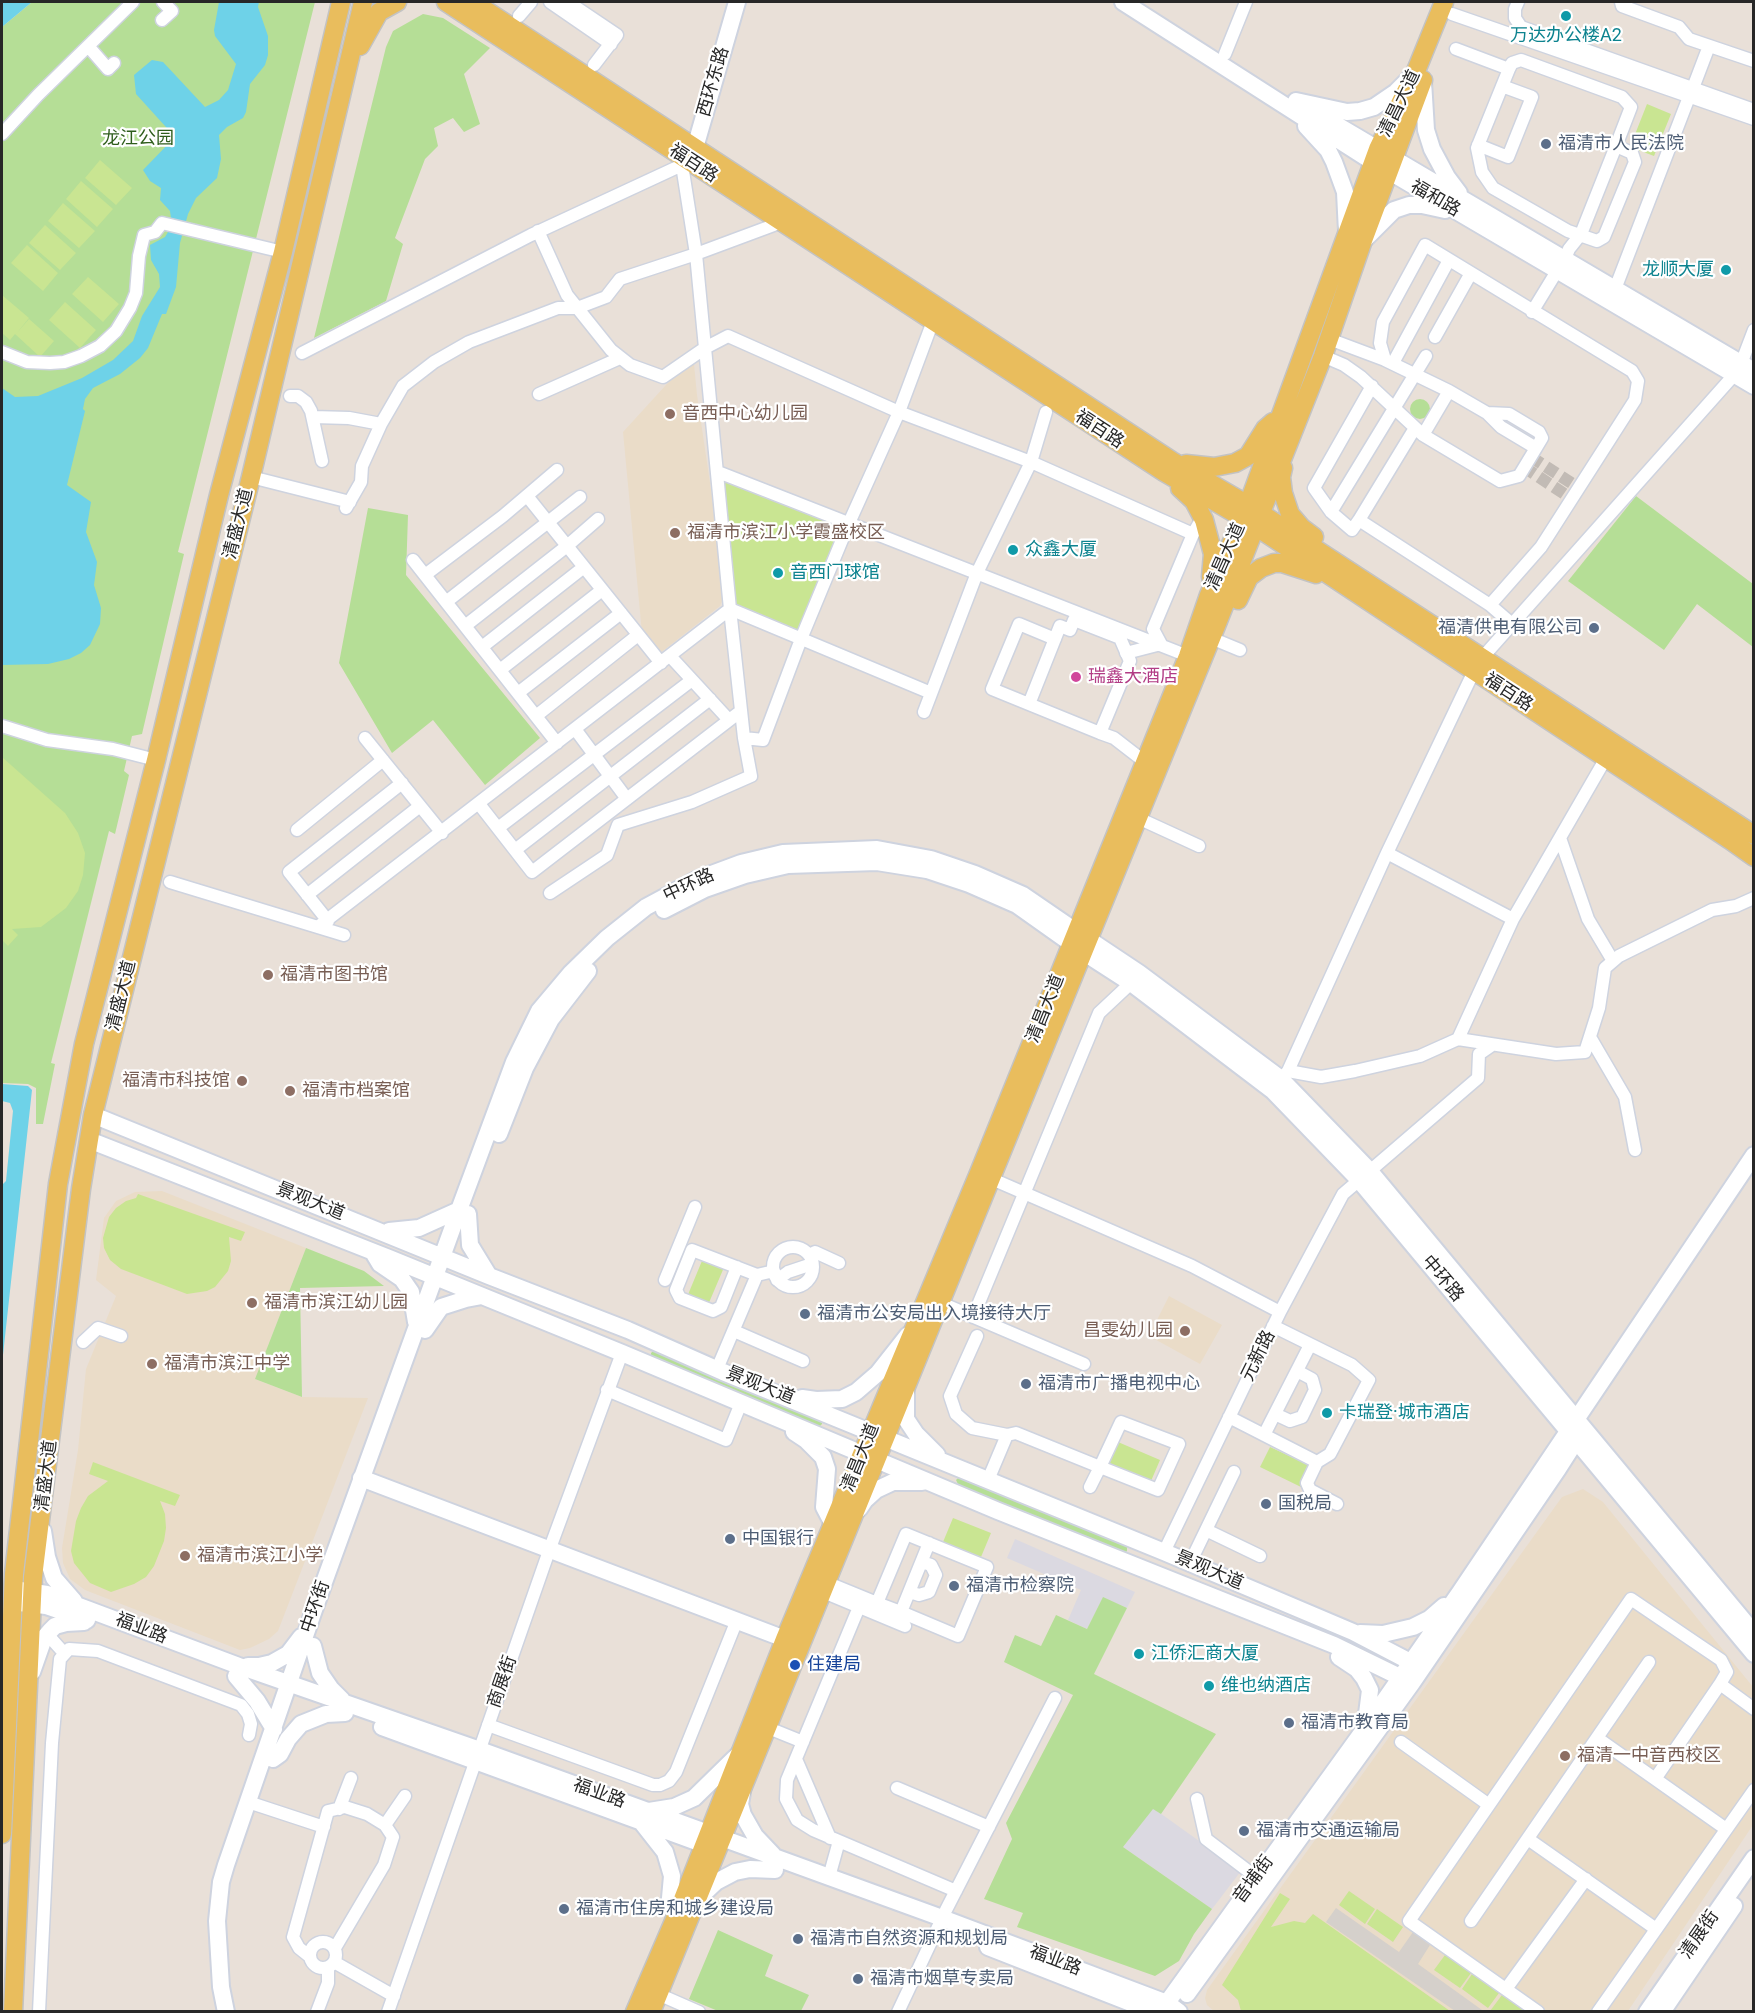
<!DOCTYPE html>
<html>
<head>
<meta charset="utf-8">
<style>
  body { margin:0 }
  #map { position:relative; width:1755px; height:2013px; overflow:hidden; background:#e9e0d8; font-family:Roboto,sans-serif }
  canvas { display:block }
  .frame { position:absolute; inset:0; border:3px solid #272727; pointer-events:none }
</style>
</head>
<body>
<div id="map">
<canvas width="1755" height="2013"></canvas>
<div class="frame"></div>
</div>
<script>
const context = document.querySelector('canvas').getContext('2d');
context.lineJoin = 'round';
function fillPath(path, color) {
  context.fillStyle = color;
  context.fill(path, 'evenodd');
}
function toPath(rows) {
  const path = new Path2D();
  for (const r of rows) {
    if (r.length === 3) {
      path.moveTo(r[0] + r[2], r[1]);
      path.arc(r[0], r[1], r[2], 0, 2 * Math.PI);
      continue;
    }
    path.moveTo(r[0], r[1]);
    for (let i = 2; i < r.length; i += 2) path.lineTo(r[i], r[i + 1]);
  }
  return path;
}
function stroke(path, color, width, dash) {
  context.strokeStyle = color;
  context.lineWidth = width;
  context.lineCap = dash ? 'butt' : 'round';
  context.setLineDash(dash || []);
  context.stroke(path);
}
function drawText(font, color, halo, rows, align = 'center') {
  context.font = font + ' Roboto,"Noto Sans SC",sans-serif';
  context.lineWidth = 4.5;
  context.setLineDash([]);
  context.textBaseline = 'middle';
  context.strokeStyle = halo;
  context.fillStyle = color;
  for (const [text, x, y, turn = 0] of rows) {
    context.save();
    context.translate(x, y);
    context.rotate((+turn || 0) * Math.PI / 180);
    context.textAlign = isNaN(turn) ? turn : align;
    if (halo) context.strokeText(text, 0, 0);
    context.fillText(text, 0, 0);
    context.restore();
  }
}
fillPath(toPath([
  [1015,1539,1135,1592,1127,1608,1103,1598,1087,1629,1068,1620,1081,1590,1007,1558],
  [1153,1808,1241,1871,1212,1909,1123,1847]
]), '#dbd9e1');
fillPath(toPath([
  [694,364,697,395,726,591,720,606,659,654,642,633,623,432,676,374],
  [162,1191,306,1248,255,1379,302,1397,368,1398,278,1631,269,1639,250,1648,240,1650,85,1590,70,1579,63,1563,62,1548,78,1450,86,1369,116,1296,96,1280,104,1218,116,1201,135,1192],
  [1169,1296,1222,1325,1200,1364,1149,1336],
  [1583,1489,1603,1502,1753,1687,1753,1825,1628,2011,1215,2012,1207,2005,1205,1998,1207,1990,1562,1497]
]), '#eadcc8');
fillPath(toPath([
  [32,2,315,2,178,552,184,554,142,734,132,736,124,771,129,775,115,834,109,831,51,1063,55,1064,43,1124,36,1124,36,1088,28,1084,2,1083,2,27],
  [423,14,443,18,490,48,464,74,480,124,464,132,453,118,434,128,438,146,425,159,395,238,403,244,386,301,314,338,386,47,393,31],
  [1420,409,10],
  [1636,496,1753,584,1753,647,1697,604,1664,650,1568,581],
  [368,508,408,515,406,575,540,738,485,785,433,720,392,753,339,663],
  [306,1248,364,1271,384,1286,300,1288,302,1397,255,1379],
  [654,1350,822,1421,822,1424,819,1427,651,1357,651,1353],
  [959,1477,1125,1544,1127,1547,1127,1551,1124,1554,959,1486,956,1480],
  [1103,1597,1127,1608,1094,1674,1216,1734,1161,1814,1153,1809,1123,1847,1212,1909,1194,1934,1179,1961,1155,1976,1017,1927,1023,1913,984,1899,1012,1839,1006,1823,1073,1695,1004,1662,1015,1635,1041,1646,1056,1615,1087,1629],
  [718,1930,773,1955,765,1976,809,1995,801,2011,718,2011,689,1999]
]), '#b5de96');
fillPath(toPath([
  [1647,104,1671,114,1654,156,1630,147],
  [100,160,132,188,116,205,85,178],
  [81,181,113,209,97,227,66,199],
  [63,203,95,231,79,248,48,221],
  [45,225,76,253,60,270,29,243],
  [27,245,58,273,43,291,11,263],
  [88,277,119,304,103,322,72,294],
  [2,295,29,318,16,334,29,319,54,341,40,357,15,334,10,340,2,333],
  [65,302,96,330,80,348,49,320],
  [724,479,843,526,799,632,736,608],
  [2,757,65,813,78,833,85,853,83,875,78,891,66,908,41,927,12,929,18,935,8,946,2,940],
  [138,1194,245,1232,241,1241,229,1237,231,1261,228,1271,215,1287,207,1291,187,1294,121,1269,110,1260,104,1248,103,1238,109,1217,116,1208,126,1201,136,1198],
  [704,1256,725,1265,708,1305,687,1297],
  [1118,1442,1160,1460,1151,1481,1109,1463],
  [1270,1447,1311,1466,1301,1487,1260,1467],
  [93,1462,180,1495,175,1506,160,1501,165,1514,166,1528,164,1541,154,1566,146,1577,134,1584,111,1592,90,1583,74,1563,71,1551,76,1521,81,1508,88,1496,108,1481,89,1474],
  [953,1518,991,1533,981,1557,943,1542],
  [1349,1891,1375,1909,1365,1924,1339,1905],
  [1280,1893,1290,1899,1271,1927,1294,1921,1305,1923,1313,1914,1450,2011,1241,2011,1238,2000,1222,1985],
  [1377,1909,1403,1927,1393,1942,1367,1924],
  [1445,1955,1471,1973,1460,1988,1434,1970],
  [1472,1974,1499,1993,1488,2008,1462,1989],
  [1502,1995,1525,2011,1490,2011]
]), '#c9e592');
fillPath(toPath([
  [1336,1908,1399,1952,1413,1932,1430,1945,1418,1964,1482,2010,1455,2011,1326,1922]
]), '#d5d0cb');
fillPath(toPath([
  [2,2,32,2,2,27],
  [219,2,259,2,258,7,268,36,268,55,265,65,250,84,246,112,243,118,227,127,219,135,221,159,217,178,196,198,188,214,180,243,176,287,166,314,162,314,148,348,140,358,120,374,93,388,85,399,83,409,85,411,67,485,91,502,86,532,97,562,94,585,101,608,100,624,90,645,81,653,69,659,48,664,2,665,2,388,15,397,38,396,82,378,113,360,133,341,142,316,160,287,159,274,151,260,150,245,165,237,168,232,171,218,170,211,160,200,161,188,150,181,143,170,175,137,136,94,134,75,152,60,163,62,205,107,219,100,228,90,236,64,215,36,214,30],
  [2,1084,28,1086,32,1090,2,1364,2,1185,6,1181,13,1111,10,1103,2,1101]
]), '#6ed2e8');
stroke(toPath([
  [1531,457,1579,488],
  [1524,467,1572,499]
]), '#c2bbb5', 12, [12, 6]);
const street = toPath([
  [550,2,611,44],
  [568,2,617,35,594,65],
  [1518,2,1515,9,1515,18,1521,27,1754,110],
  [1621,2,1622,6,1679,27,1689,39,1754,61],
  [1452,14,1754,119],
  [519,16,531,2],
  [162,20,172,11,163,2],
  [88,46,108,69,114,63],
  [1456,49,1509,69,1477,148,1482,172,1493,188,1568,231,1597,241,1604,237,1635,162,1632,153,1616,146,1631,107,1622,97,1521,60,1512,63,1509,69],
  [1225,54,1246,2],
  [1693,88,1709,46],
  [2,134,38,95,133,2],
  [1478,145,1508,157,1532,97,1502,86],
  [538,231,567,295,611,350,630,365,663,377,705,348,728,336,899,412,1031,462,1193,534,1201,520,1204,520],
  [1565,259,1569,249,1581,234,1616,146],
  [1615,289,1689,97],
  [1532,312,1557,271],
  [1435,337,1471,273],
  [1329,339,1385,360],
  [2,352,27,362,50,363,64,362,81,356,100,346,116,331,130,308,136,293,139,256,144,235,155,232,162,223,283,252],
  [302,353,531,235,682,165],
  [1323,356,1344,365,1361,377,1423,435,1500,481,1519,476,1536,448,1501,427,1487,413,1449,391,1385,360,1380,343,1383,322,1425,245,1632,371,1638,381,1635,400,1541,547,1490,605],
  [1393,363,1449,260],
  [1741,364,1754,330],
  [539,394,620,358],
  [290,396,298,396,306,402,311,411,322,461],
  [1487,413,1509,414,1539,432,1542,438,1536,448],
  [313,417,349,418,381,424],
  [1415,428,1359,520,1490,605,1512,624],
  [1423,435,1449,391],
  [718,472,1188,656],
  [251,477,350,502],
  [527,496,661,663],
  [346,508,361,482,362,466,381,424,403,386,434,362,469,342,558,308,577,308,606,297,620,279,696,254,774,225],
  [1331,512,1426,356],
  [1359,520,1352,530,1331,512,1314,488,1372,386],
  [413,560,557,743],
  [425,575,503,516,557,470],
  [446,602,580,497],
  [465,626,567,546,598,519],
  [1211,638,1240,650],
  [482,647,584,567],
  [1126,653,1161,644,1153,629,1193,534],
  [670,656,729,720],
  [500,670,602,590],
  [518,693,621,613],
  [1029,704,1060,626,1070,630,1074,620,1120,638,1130,661,1100,733,992,689,1019,624,1055,639],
  [924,712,977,573,1031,462,1046,412],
  [536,716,638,635],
  [2,726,47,740,113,749,156,760],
  [575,729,627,799],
  [1100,733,1114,738,1145,762],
  [365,738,442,833],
  [744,738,763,740,801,639,849,523,899,412,933,321],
  [479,804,532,872,741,711],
  [1138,818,1199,846],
  [498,828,692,680],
  [297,830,383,760],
  [1560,838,1588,919,1613,961],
  [515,850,710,699],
  [1387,853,1513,919,1458,1039],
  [170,882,344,935],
  [550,893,607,855,618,825,692,802,751,776,744,738,730,609,696,254,682,165,686,160],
  [307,895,420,806],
  [1513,919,1606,758],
  [328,921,289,872,402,783],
  [319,926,730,609,931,693],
  [1590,1037,1625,1097,1635,1150],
  [1288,1071,1321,1077,1355,1071,1420,1056,1458,1039,1556,1054,1585,1052,1599,1008,1605,968,1619,956,1712,910,1736,906,1754,898],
  [1277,1085,1288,1071,1387,853,1474,671,1482,658,1734,375],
  [992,1179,1192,1266,1280,1312],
  [793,1267,20],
  [809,1255,815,1252,839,1263],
  [737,1267,721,1307,713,1311,680,1298,676,1290,692,1250,757,1275,774,1271],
  [665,1280,695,1207],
  [777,1280,788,1272,812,1264],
  [941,1303,1084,1364],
  [973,1317,1099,1013,1131,983],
  [734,1331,803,1361],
  [977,1336,950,1396,956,1414,972,1428,1007,1435,1016,1433,1100,1467,1158,1490,1179,1444,1121,1422,1100,1467,1090,1487],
  [83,1342,98,1328,121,1336],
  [717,1369,757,1275],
  [607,1390,726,1440,741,1403],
  [1275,1414,1290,1421,1302,1417,1315,1390,1312,1379,1297,1371],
  [1229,1417,1317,1462,1330,1454,1369,1380,1352,1365,1273,1326],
  [1264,1435,1310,1345],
  [1317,1462,1307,1483,1310,1490,1337,1504],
  [988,1480,1007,1435],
  [1206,1530,1260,1556],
  [1164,1552,1280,1312,1343,1194,1478,1078,1479,1054,1492,1045],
  [1190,1563,1234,1472],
  [833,1585,877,1603,901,1612,958,1636,987,1567,906,1534,877,1603],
  [821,1591,905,1626],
  [910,1592,919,1595,929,1592,936,1575,931,1565,922,1562],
  [859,1607,787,1780,786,1799,797,1820,813,1830,956,1891],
  [901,1612,929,1543],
  [47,1634,64,1653],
  [488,1725,653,1785,660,1785,669,1781,676,1772,737,1620],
  [766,1727,803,1742],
  [1597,1738,1726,1829],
  [1401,1742,1489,1805],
  [796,1759,830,1838],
  [1655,1779,1720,1684],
  [897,1788,989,1827],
  [1197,1799,1206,1839,1256,1877],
  [248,1802,324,1827],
  [339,1809,351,1778],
  [385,1825,405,1796],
  [1528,1839,1656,1929],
  [829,1877,839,1841],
  [1471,1921,1649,1662],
  [323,1955,13],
  [309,1956,299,1948,293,1937,328,1811,345,1807,367,1814,385,1825,393,1837,384,1865,335,1948],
  [334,1962,394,1996],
  [1506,1989,1586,1879],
  [658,1994,699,2012],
  [39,2012,52,1743,60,1659,69,1649,98,1651,241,1705,248,1714,251,1724,249,1735],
  [317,2012,328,1983,328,1967],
  [388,2012,550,1548,622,1353],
  [898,2012,946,1910,1055,1698],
  [1538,2012,1409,1921,1631,1599,1721,1660,1727,1672,1720,1684,1754,1709],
  [1598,2012,1754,1790]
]);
const secondary = toPath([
  [1123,2,1373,162,1754,386],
  [1423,81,1426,130,1432,149,1447,177,1459,193],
  [1296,101,1347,112,1360,111,1374,107,1396,92,1412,76],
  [1313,111,1754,371],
  [1306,126,1328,150,1334,162,1345,192,1347,232],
  [692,158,737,2],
  [1364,240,1394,210,1409,205,1422,205,1445,210],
  [664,910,705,889,745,875,788,865,877,862,927,870,969,884,1017,905,1072,944],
  [1088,939,1139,973,1281,1079,1369,1170,1754,1633],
  [1083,952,1131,983,1273,1091,1358,1179,1754,1654],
  [93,1115,489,1276,628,1330,723,1372,1164,1552,1353,1632,1422,1668],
  [499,1134,525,1068,551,1019,588,971],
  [89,1140,389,1258,622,1353,998,1511,1334,1645,1412,1683],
  [468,1214,470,1245,489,1276],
  [389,1231,419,1228,459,1210],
  [374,1254,380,1264,402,1279,411,1292,416,1322],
  [425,1330,441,1307,466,1299,482,1296],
  [906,1391,906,1419,916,1434,937,1455],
  [802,1398,816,1400,842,1399,856,1392,878,1373,908,1335],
  [794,1432,806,1440,823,1457,827,1469,824,1507,834,1526],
  [361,1478,785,1639],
  [859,1509,865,1500,876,1490,893,1482,922,1482],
  [43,1531,47,1557,54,1578,74,1601],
  [20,1590,47,1594,239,1666,480,1750,942,1918,1167,2003,1179,2012],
  [19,1603,46,1606,87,1620],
  [1360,1633,1383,1634,1413,1627,1429,1619,1444,1606],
  [313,1646,320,1673,331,1689,342,1700],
  [1339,1657,1357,1669,1364,1678,1370,1690,1366,1722],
  [248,1666,259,1666,272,1663,288,1654,301,1637],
  [32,1672,44,1638,50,1631,55,1626,66,1623,84,1622],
  [236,1676,257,1701,274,1729],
  [382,1727,716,1849],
  [273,1759,280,1754,288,1739,301,1724,326,1714,345,1713],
  [742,1793,740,1804,743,1815,755,1836,773,1855],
  [649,1811,674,1807,694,1798,739,1754],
  [643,1824,665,1852,672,1876,670,1898,678,1912],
  [698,1899,716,1882,735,1872,750,1869,775,1870],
  [988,1947,1154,2012],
  [1187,1994,1412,1683,1558,1469,1581,1433],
  [1161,2011,1366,1727,1460,1592,1754,1155],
  [226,2012,221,1987,217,1921,221,1882,226,1865,314,1610,459,1210,514,1062,539,1011,571,973,607,938,646,907,698,879,741,863,783,853,877,849,931,859,975,874,1023,895,1077,932],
  [1647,2012,1754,1858],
  [1662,2012,1734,1906]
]);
const primary = toPath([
  [446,2,1164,472,1243,518,1730,840,1754,857],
  [473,2,1172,461,1248,505,1754,835],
  [360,46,379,12,397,2],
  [1186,464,1214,467,1235,463,1248,456,1265,429,1273,422],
  [1283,468,1281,477,1283,493,1290,514,1302,528,1314,537],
  [1180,488,1194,501,1204,520,1213,554,1211,577],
  [1238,600,1249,577,1261,568,1274,563,1282,563,1316,574],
  [2,1834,14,1574,58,1184,84,1044,156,760,219,495,283,252,341,2],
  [13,2012,33,1577,81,1189,93,1115,251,477,363,2],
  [635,2012,678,1912,785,1639,979,1173,1125,812,1188,656,1209,595,1248,505,1378,149,1416,71,1444,2],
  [651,2012,1216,626,1323,356,1362,243,1423,80]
]);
stroke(street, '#ced3df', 15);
stroke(secondary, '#ced3df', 20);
stroke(primary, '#c3c3c3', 21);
stroke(street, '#fff', 12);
stroke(secondary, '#fff', 16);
stroke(primary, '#e9bd5d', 18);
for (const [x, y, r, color] of [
  [1566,16,6,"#0f9aa8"],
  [1546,144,6,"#5c6f8a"],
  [1726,270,6,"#0f9aa8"],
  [670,414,6,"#8d6e63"],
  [675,533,6,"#8d6e63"],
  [1013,550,6,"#0f9aa8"],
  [778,573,6,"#0f9aa8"],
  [1594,628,6,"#5c6f8a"],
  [1076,677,6,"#d1479c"],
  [268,975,6,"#8d6e63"],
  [242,1081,6,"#8d6e63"],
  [290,1091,6,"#8d6e63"],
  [252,1303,6,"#8d6e63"],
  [805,1314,6,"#5c6f8a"],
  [1185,1331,6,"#8d6e63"],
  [152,1364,6,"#8d6e63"],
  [1026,1384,6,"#5c6f8a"],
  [1327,1413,6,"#0f9aa8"],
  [1266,1504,6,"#5c6f8a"],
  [730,1539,6,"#5c6f8a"],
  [185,1556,6,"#8d6e63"],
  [954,1586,6,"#5c6f8a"],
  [1139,1654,6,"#0f9aa8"],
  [795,1665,6,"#1a4fb4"],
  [1209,1686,6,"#0f9aa8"],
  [1289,1723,6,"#5c6f8a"],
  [1565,1756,6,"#8d6e63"],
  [1244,1831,6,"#5c6f8a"],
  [564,1909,6,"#5c6f8a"],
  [798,1939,6,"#5c6f8a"],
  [858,1979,6,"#5c6f8a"]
]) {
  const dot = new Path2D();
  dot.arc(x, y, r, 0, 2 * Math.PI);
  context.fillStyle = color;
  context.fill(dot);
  stroke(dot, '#fff', 2);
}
drawText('18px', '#0d838f', '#fff', [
  ["万达办公楼A2",1566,36,"center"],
  ["龙顺大厦",1714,270,"right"],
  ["众鑫大厦",1025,550],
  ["音西门球馆",790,573],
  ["卡瑞登·城市酒店",1339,1413],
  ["江侨汇商大厦",1151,1654],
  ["维也纳酒店",1221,1686]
], 'left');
drawText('18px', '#272727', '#fff', [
  ["西环东路",714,82,-74],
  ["清昌大道",1400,104,-64],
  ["福百路",693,164,33],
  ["福和路",1435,199,30],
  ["福百路",1099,430,33],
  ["清盛大道",239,524,-76],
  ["清昌大道",1226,557,-66],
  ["福百路",1508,693,33],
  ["中环路",689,886,-25],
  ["清盛大道",122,996,-76],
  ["清昌大道",1046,1009,-68],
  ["景观大道",310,1202,22],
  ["中环路",1442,1279,50],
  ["元新路",1259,1356,-64],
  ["景观大道",760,1386,22],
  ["清昌大道",861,1458,-68],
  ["清盛大道",47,1476,-83],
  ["景观大道",1209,1571,23],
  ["中环街",316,1607,-71],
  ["福业路",141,1629,21],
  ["商展街",503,1682,-71],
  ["福业路",599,1794,20],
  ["音埔街",1254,1880,-54],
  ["清展街",1700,1935,-55],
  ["福业路",1055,1961,21]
]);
drawText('18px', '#2f5e1c', '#fff', [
  ["龙江公园",138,139]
]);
drawText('18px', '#4e5e75', '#fff', [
  ["福清市人民法院",1558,144],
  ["福清供电有限公司",1582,628,"right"],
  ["福清市公安局出入境接待大厅",817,1314],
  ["福清市广播电视中心",1038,1384],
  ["国税局",1278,1504],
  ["中国银行",742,1539],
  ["福清市检察院",966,1586],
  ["福清市教育局",1301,1723],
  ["福清市交通运输局",1256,1831],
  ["福清市住房和城乡建设局",576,1909],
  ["福清市自然资源和规划局",810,1939],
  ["福清市烟草专卖局",870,1979]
], 'left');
drawText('18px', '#785e54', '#fff', [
  ["音西中心幼儿园",682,414],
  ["福清市滨江小学霞盛校区",687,533],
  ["福清市图书馆",280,975],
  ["福清市科技馆",230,1081,"right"],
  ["福清市档案馆",302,1091],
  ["福清市滨江幼儿园",264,1303],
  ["昌雯幼儿园",1173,1331,"right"],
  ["福清市滨江中学",164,1364],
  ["福清市滨江小学",197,1556],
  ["福清一中音西校区",1577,1756]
], 'left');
drawText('18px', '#b23c85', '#fff', [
  ["瑞鑫大酒店",1088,677]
], 'left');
drawText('18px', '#164399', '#fff', [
  ["住建局",807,1665]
], 'left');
</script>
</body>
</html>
